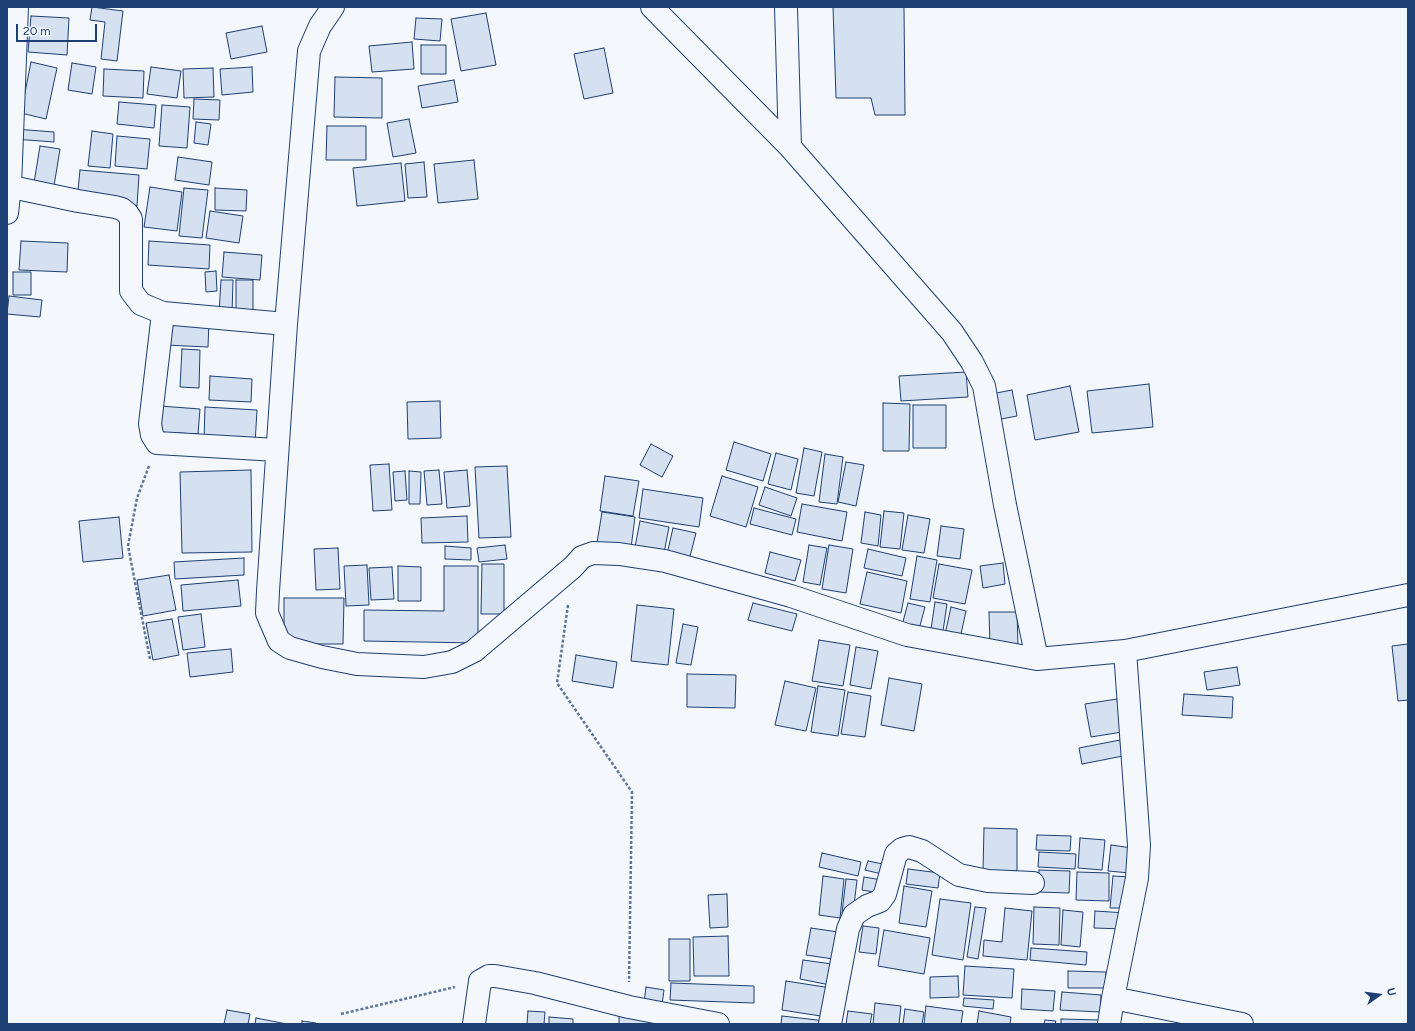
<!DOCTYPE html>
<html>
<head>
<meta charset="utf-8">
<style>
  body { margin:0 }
  #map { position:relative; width:1415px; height:1031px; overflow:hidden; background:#f4f7fb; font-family:Figtree,sans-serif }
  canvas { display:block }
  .frame { position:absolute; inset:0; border:8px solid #1d3f73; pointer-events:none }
  .north { position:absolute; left:1359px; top:975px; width:40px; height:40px; -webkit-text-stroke:3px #f4f7fb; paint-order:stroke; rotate:76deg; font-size:11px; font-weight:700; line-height:16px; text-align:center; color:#1d3f73 }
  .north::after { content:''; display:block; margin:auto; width:14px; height:18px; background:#1d3f73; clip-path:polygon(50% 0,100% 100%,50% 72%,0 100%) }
  .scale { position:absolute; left:16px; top:24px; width:81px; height:18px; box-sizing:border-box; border:2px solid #1d3f73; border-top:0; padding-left:5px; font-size:12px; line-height:14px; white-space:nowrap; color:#1d3f73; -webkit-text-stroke:3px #f4f7fb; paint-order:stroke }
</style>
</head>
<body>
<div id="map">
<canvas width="1415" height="1031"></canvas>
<div class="frame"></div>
<div class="north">U</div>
<div class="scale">20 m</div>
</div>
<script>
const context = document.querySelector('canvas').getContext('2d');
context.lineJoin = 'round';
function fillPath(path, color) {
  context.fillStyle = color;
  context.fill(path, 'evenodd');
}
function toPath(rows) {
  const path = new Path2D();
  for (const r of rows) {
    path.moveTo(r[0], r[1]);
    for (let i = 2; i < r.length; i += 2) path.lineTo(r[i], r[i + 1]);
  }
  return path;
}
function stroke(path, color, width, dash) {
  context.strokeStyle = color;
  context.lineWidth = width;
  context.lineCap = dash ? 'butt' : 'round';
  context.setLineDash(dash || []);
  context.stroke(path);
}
const building = toPath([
  [92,7,123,11,117,61,101,59,105,22,90,20,92,7],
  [833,7,904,7,905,115,875,115,871,98,836,98,833,7],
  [486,13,496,65,461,71,451,19,486,13],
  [31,16,69,18,67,55,28,52,31,16],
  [416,18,442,19,440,41,414,39,416,18],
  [262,26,267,52,231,59,226,33,262,26],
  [412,42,414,69,372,72,369,46,412,42],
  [421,45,446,45,446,74,421,74,421,45],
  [604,48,613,93,584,99,574,54,604,48],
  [31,62,57,68,46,119,21,113,31,62],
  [72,63,96,67,92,94,68,90,72,63],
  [151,67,181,71,177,98,147,94,151,67],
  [252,67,253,92,222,95,220,69,252,67],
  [213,68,214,97,184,98,183,69,213,68],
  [104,69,144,71,143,98,103,96,104,69],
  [335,77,382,78,382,118,334,117,335,77],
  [454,80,458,102,422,108,418,86,454,80],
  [194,99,220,100,219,120,193,119,194,99],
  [119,102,156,105,154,128,117,124,119,102],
  [162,105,190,107,187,148,159,146,162,105],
  [409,119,416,153,393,157,387,123,409,119],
  [196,122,211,124,208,145,194,143,196,122],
  [327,126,366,126,366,160,326,160,327,126],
  [15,129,54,132,54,142,14,139,15,129],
  [92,131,113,134,110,168,88,166,92,131],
  [117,136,150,139,147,169,115,166,117,136],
  [40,146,60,149,54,186,34,183,40,146],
  [178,157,212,162,209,185,175,180,178,157],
  [474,160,478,199,438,203,434,164,474,160],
  [424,162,427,197,408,198,405,164,424,162],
  [401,163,405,201,357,206,353,168,401,163],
  [80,170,139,175,137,206,77,201,80,170],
  [150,187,182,192,177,231,144,227,150,187],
  [184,188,208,190,202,238,179,236,184,188],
  [215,188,247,190,246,211,215,210,215,188],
  [210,211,243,216,239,243,206,238,210,211],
  [21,241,68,243,67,272,19,270,21,241],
  [149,241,210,245,209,269,148,265,149,241],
  [224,252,262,255,260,280,222,277,224,252],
  [216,271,217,291,206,292,205,272,216,271],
  [13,272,31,272,31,295,13,295,13,272],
  [221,280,233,280,232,315,219,314,221,280],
  [236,280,253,280,253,317,236,316,236,280],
  [9,296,42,300,40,317,7,314,9,296],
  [167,320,209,322,208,347,166,345,167,320],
  [182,349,200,350,199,388,180,387,182,349],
  [966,372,968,397,901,401,899,376,966,372],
  [210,376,252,379,251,402,209,400,210,376],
  [1149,384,1153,427,1092,433,1087,391,1149,384],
  [1070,386,1079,432,1035,440,1027,395,1070,386],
  [1012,390,1017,416,991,421,986,395,1012,390],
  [440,401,441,438,408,439,407,402,440,401],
  [883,403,910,404,909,451,883,451,883,403],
  [913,405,946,405,946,448,913,448,913,405],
  [160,406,200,409,198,434,158,432,160,406],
  [205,407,257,410,255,444,204,441,205,407],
  [734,442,771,454,763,481,726,470,734,442],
  [651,444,673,456,662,477,640,465,651,444],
  [804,448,822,452,814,496,796,493,804,448],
  [776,453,798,459,791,490,768,484,776,453],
  [825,454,843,457,837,504,819,502,825,454],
  [846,462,864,465,856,506,838,502,846,462],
  [389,464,392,510,373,511,370,465,389,464],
  [507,466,511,537,479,538,475,467,507,466],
  [251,470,252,552,182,553,180,472,251,470],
  [439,470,442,504,427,505,424,471,439,470],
  [467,470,470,506,447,508,444,472,467,470],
  [405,471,407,500,395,501,393,472,405,471],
  [409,471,421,472,420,504,409,504,409,471],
  [605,476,639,481,633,516,600,511,605,476],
  [722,476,758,487,746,527,710,516,722,476],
  [765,487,797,498,791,516,759,505,765,487],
  [643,489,703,498,699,527,639,518,643,489],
  [802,504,847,512,842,541,797,532,802,504],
  [754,508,796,519,792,535,750,524,754,508],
  [884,511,904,513,900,549,880,547,884,511],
  [602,512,635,517,631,548,597,543,602,512],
  [865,512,881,515,878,546,861,543,865,512],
  [908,515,930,519,924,553,902,550,908,515],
  [467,516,468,542,422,543,421,518,467,516],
  [119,517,123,558,83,562,79,521,119,517],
  [640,521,669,527,663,558,634,552,640,521],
  [941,526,964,529,960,559,937,556,941,526],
  [673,528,696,533,688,564,666,559,673,528],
  [505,545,507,559,479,562,477,548,505,545],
  [809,545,827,548,820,585,803,582,809,545],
  [829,545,853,549,846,593,822,589,829,545],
  [445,546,471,548,471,560,445,559,445,546],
  [338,548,340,589,316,590,314,549,338,548],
  [868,549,906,558,902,576,864,568,868,549],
  [770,552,801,560,795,581,765,573,770,552],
  [917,556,937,560,930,602,910,599,917,556],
  [244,558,244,575,175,579,174,562,244,558],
  [1003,563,1005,584,983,588,980,566,1003,563],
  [482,564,504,564,504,614,481,614,482,564],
  [939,564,972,570,965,604,933,598,939,564],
  [367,565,369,605,346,606,344,566,367,565],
  [398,566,421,567,421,601,398,601,398,566],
  [444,566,478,566,478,643,364,641,364,610,444,611,444,566],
  [392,567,394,599,371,600,369,568,392,567],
  [867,572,907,581,901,613,860,604,867,572],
  [169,575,176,610,143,616,137,580,169,575],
  [238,580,241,606,183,611,181,585,238,580],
  [284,598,344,598,343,644,284,644,284,598],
  [935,602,947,604,942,638,930,636,935,602],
  [753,603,797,614,792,631,748,620,753,603],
  [908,603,925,607,918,633,901,629,908,603],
  [637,605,674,609,668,665,631,661,637,605],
  [951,607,966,611,959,643,944,639,951,607],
  [989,612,1017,612,1018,646,990,646,989,612],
  [201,614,205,647,183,650,178,617,201,614],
  [172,619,179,655,153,660,146,623,172,619],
  [683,624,698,627,691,665,676,663,683,624],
  [819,640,850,645,843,686,812,681,819,640],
  [1408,644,1408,700,1398,701,1392,646,1408,644],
  [856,647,878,651,871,689,850,685,856,647],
  [231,649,233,672,190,677,187,653,231,649],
  [576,655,617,662,613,688,572,681,576,655],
  [1237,667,1240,685,1207,690,1204,672,1237,667],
  [687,674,736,675,735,708,687,707,687,674],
  [889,678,922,684,914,731,881,725,889,678],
  [785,681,816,688,806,731,775,725,785,681],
  [818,686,845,690,838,736,811,732,818,686],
  [848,692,871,696,865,737,841,734,848,692],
  [1184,694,1233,697,1232,718,1182,715,1184,694],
  [1117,699,1122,732,1091,737,1085,704,1117,699],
  [1120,740,1123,756,1082,764,1079,748,1120,740],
  [984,828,1017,829,1017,871,983,871,984,828],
  [1037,835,1071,836,1070,851,1036,850,1037,835],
  [1080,838,1105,840,1102,870,1078,868,1080,838],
  [1111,845,1132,848,1130,873,1108,871,1111,845],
  [1039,852,1076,854,1075,869,1038,867,1039,852],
  [822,853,861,862,858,876,819,867,822,853],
  [868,861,888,865,886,875,865,870,868,861],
  [908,869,940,873,938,888,906,884,908,869],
  [1039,870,1070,871,1069,893,1038,892,1039,870],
  [1077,872,1109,873,1109,901,1076,900,1077,872],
  [823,876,844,879,840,918,819,915,823,876],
  [1113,876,1130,877,1128,908,1110,908,1113,876],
  [864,877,882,880,880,893,862,890,864,877],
  [846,879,857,880,853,914,842,913,846,879],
  [904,886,932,891,926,927,899,923,904,886],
  [727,894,728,927,710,928,708,895,727,894],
  [940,899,971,903,963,960,932,955,940,899],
  [975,907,986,908,978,959,967,957,975,907],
  [1034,907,1060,908,1059,945,1033,944,1034,907],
  [1005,908,1032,911,1027,960,983,956,984,940,1002,942,1005,908],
  [1063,910,1083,912,1080,947,1061,945,1063,910],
  [1095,911,1126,913,1125,929,1094,928,1095,911],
  [863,926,879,928,876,954,859,952,863,926],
  [811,928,845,933,840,960,806,955,811,928],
  [884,930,930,938,924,974,878,966,884,930],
  [728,936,729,976,694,976,693,937,728,936],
  [669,939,690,939,690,981,669,981,669,939],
  [1031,948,1087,952,1086,965,1030,960,1031,948],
  [803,960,839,965,835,986,800,979,803,960],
  [965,966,1014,969,1012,998,963,995,965,966],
  [1068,971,1106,972,1105,988,1068,988,1068,971],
  [958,976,959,997,930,998,930,977,958,976],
  [786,981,831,988,827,1017,782,1010,786,981],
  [671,983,754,986,754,1003,670,1000,671,983],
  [646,987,664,990,662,1005,644,1003,646,987],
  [1022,989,1055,991,1053,1011,1021,1009,1022,989],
  [1062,992,1101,995,1100,1012,1060,1010,1062,992],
  [964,998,994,1000,993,1009,963,1006,964,998],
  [875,1003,901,1006,899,1024,873,1024,875,1003],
  [926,1006,963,1011,961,1024,924,1024,926,1006],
  [905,1009,924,1012,922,1024,903,1024,905,1009],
  [227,1010,250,1014,248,1024,224,1024,227,1010],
  [528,1011,545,1012,544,1024,527,1024,528,1011],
  [848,1011,872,1014,870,1024,846,1024,848,1011],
  [979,1011,1011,1017,1010,1024,977,1024,979,1011],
  [619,1016,653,1016,653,1024,619,1024,619,1016],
  [782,1016,826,1021,825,1024,781,1024,782,1016],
  [549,1017,573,1019,573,1024,549,1024,549,1017],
  [256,1018,287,1024,255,1024,256,1018],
  [1061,1019,1100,1020,1100,1024,1061,1024,1061,1019],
  [1045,1020,1056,1021,1055,1024,1044,1024,1045,1020],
  [302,1021,316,1023,316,1024,302,1024,302,1021]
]);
fillPath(building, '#d5e0f0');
stroke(building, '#1d3f73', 1);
const minor = toPath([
  [333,7,320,26,309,51,286,324,268,591,267,613,279,641,290,648,322,657,357,664,424,667,452,662,474,651,573,567,582,557,593,553,619,554,665,561,791,596,907,635,1037,659,1125,651],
  [652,7,790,147],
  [786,7,790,147,952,332,972,362,984,386,1005,505,1037,659],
  [7,186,78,201,115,207,122,209,127,213,131,219,131,291,141,304,163,313,286,324],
  [7,213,10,186,17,7],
  [163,313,150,424,152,435,157,443,277,450],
  [1113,998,1242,1024],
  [474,1024,480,981,489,976,495,976,535,983,629,1007,718,1024],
  [830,1024,848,929,854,915,867,906,880,901,885,894,896,854,902,849,909,847,922,851,959,875,988,881,1033,883],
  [1109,1024,1113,998,1137,878,1139,845,1125,651,1408,595]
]);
stroke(minor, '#1d3f73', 24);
stroke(toPath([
  [149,466,137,498,128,546,150,659],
  [568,605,557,683,632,792,629,982],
  [341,1014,455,987]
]), '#5e769c', 2.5, [3, 2]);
stroke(minor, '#f4f7fb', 22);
</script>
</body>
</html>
